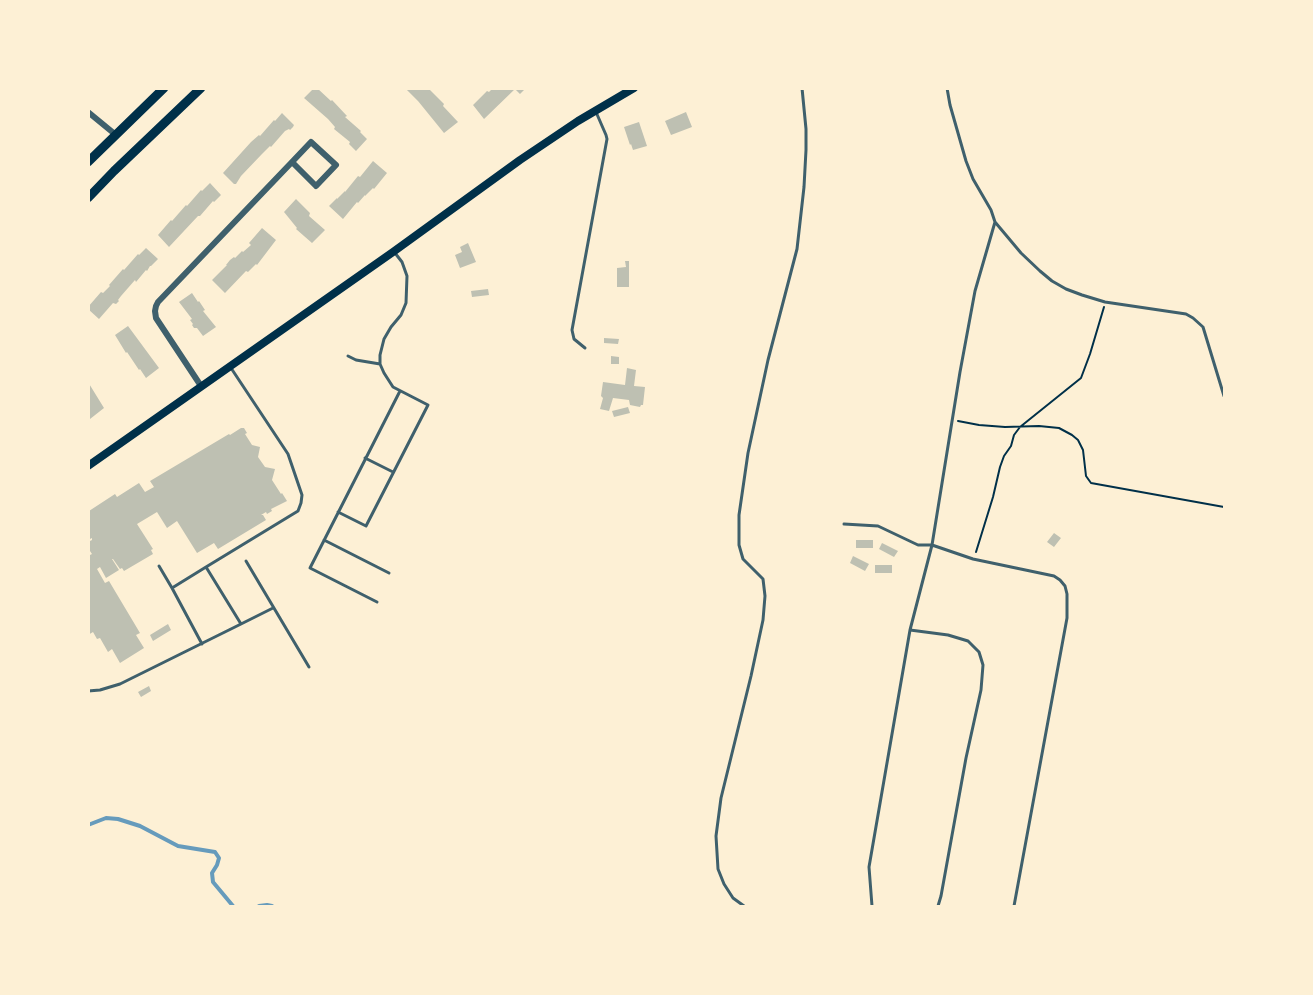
<!DOCTYPE html>
<html>
<head>
<meta charset="utf-8">
<style>
  body { margin:0 }
  #map { position:relative; width:1313px; height:995px; overflow:hidden; background:#fdf0d5; font-family:Arial,sans-serif }
  canvas { display:block }
  .frame { position:absolute; inset:0; border:90px solid #fdf0d5; pointer-events:none }
</style>
</head>
<body>
<div id="map">
<canvas width="1313" height="995"></canvas>
<div class="frame"></div>
</div>
<script>
const context = document.querySelector('canvas').getContext('2d');
context.lineJoin = 'round';
function toPath(rows) {
  const path = new Path2D();
  for (const r of rows) {
    path.moveTo(r[0], r[1]);
    for (let i = 2; i < r.length; i += 2) path.lineTo(r[i], r[i + 1]);
  }
  return path;
}
function stroke(path, color, width, dash) {
  context.strokeStyle = color;
  context.lineWidth = width;
  context.lineCap = dash ? 'butt' : 'round';
  context.setLineDash(dash || []);
  context.stroke(path);
}
function fillPath(path, color) {
  context.fillStyle = color;
  context.fill(path, 'evenodd');
}
stroke(toPath([
  [88,825,106,818,118,819,140,826,178,846,215,852,219,858,217,865,212,873,213,882,233,906],
  [259,906,267,905,272,906]
]), '#669bbc', 4);
fillPath(toPath([
  [314,88,317,88,331,101,332,100,347,116,345,117,361,131,360,132,367,139,356,151,349,144,350,142,334,129,335,127,328,119,304,98],
  [405,88,428,88,444,104,443,106,458,122,444,133,418,101],
  [493,88,523,88,524,90,520,94,515,89,484,119,473,105,487,91,489,92],
  [686,112,692,127,671,135,665,121],
  [282,113,294,125,293,127,290,130,289,129,285,131,271,147,270,146,262,154,241,176,236,184,234,184,223,173,251,142,259,135,260,136,274,120,275,121],
  [639,122,647,146,633,150,631,144,630,145,624,127],
  [373,161,387,173,374,189,373,188,365,196,365,195,358,203,357,202,343,219,329,206,337,198,337,199,345,191,345,192,358,176,360,177],
  [210,183,221,195,214,202,213,201,200,216,198,216,169,247,158,235,171,220,172,221,186,205,187,206,201,190,202,191],
  [296,199,310,213,309,216,325,230,312,243,296,229,297,228,284,212],
  [262,228,276,240,257,265,256,264,248,272,246,271,225,293,212,280,227,265,226,265,230,260,234,257,235,258,242,251,243,252,251,245,249,243],
  [468,243,476,262,460,268,455,255,462,252,460,247],
  [146,248,158,259,151,266,150,266,147,271,146,270,136,282,135,280,121,296,118,300,119,301,116,304,113,303,99,319,88,309,88,307,101,292,103,293,110,286,109,285,123,269,124,270,138,254,139,255],
  [625,261,629,261,629,287,617,287,617,268,626,267],
  [488,289,489,295,472,297,471,291],
  [192,293,198,302,199,301,205,310,203,311,216,327,203,336,197,328,194,328,192,325,193,324,190,320,192,319,179,302],
  [128,326,159,368,146,378,140,369,139,370,127,352,126,353,115,335],
  [604,338,619,339,618,344,604,343],
  [611,356,619,357,619,364,611,364],
  [627,368,636,370,634,386,645,387,643,405,641,405,640,407,630,405,629,400,613,398,609,411,600,409,603,398,601,396,603,382,625,385],
  [88,382,104,408,90,419,88,417],
  [628,407,630,413,614,417,612,411],
  [241,428,244,428,247,433,245,434,252,445,260,447,258,457,265,467,275,469,272,480,281,494,282,493,287,501,271,509,272,511,267,514,266,512,261,515,263,515,266,520,218,549,214,543,197,553,177,521,167,528,157,512,137,524,153,549,151,550,153,554,124,571,122,568,120,569,113,559,112,559,119,570,106,578,100,567,97,569,105,583,109,581,140,633,136,635,144,648,120,663,112,649,108,652,100,638,97,639,93,632,88,635,88,556,92,554,88,548,88,542,92,540,92,538,88,540,88,514,90,513,89,511,115,494,117,497,139,483,145,492,154,487,150,481,229,434,230,435],
  [1054,533,1061,538,1054,547,1047,542],
  [856,540,873,540,873,548,856,548],
  [882,543,898,551,894,557,879,549],
  [853,556,869,564,865,571,850,563],
  [875,565,892,565,892,573,875,573],
  [168,624,171,630,153,641,150,635],
  [149,686,151,691,141,697,138,692]
]), '#bec0b2');
stroke(toPath([
  [958,421,979,425,1005,427,1039,426,1059,428,1072,435,1078,440,1083,450,1086,476,1091,483,1224,507],
  [976,552,993,497,1000,467,1004,456,1011,446,1014,435,1020,427,1081,378,1090,354,1104,307]
]), '#003049', 2);
stroke(toPath([
  [995,222,1021,253,1040,271,1052,281,1066,289,1082,295,1105,302,1186,314,1193,318,1203,327,1224,396],
  [585,348,574,339,572,330,607,139,606,135,596,112],
  [348,356,356,360,380,364],
  [365,458,393,472],
  [338,512,366,526,428,405,393,387,384,373,380,364,380,355,384,339,391,327,401,315,406,303,407,276,402,262,395,253],
  [844,524,878,526,918,545,932,545,973,559,1054,576,1060,580,1065,586,1067,594,1067,618,1014,906],
  [324,540,389,573],
  [246,561,309,667],
  [159,566,172,588],
  [377,602,310,568,400,391],
  [241,624,273,608],
  [910,630,948,635,968,641,979,652,983,665,981,690,966,758,941,896,938,906],
  [202,644,172,588,206,567],
  [88,691,100,690,120,684,241,624,206,567,298,511,301,503,302,495,288,454,231,368],
  [744,906,733,898,724,884,718,869,716,836,721,798,751,676,763,620,765,596,763,579,743,559,739,545,739,515,748,453,768,360,797,249,804,187,806,150,806,129,802,88],
  [872,906,869,867,910,630,932,545,960,372,975,291,995,222,991,210,973,179,966,161,950,105,947,88]
]), '#3f606c', 3);
stroke(toPath([
  [88,112,116,135],
  [201,386,156,318,155,311,156,306,158,302,292,162,311,142,336,165,316,186,292,162]
]), '#3f606c', 6);
stroke(toPath([
  [88,466,393,252,520,160,578,121,634,88]
]), '#003049', 8);
stroke(toPath([
  [88,162,164,88],
  [88,198,114,171,201,88]
]), '#003049', 9);
</script>
</body>
</html>
